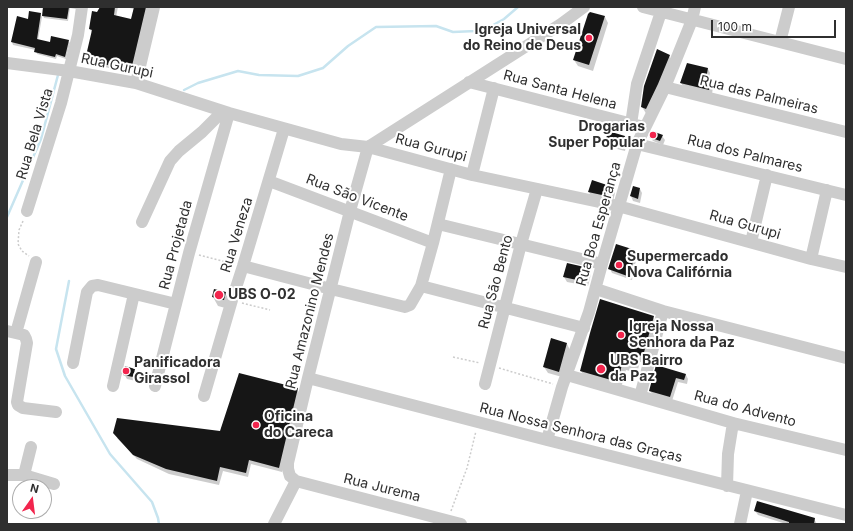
<!DOCTYPE html>
<html>
<head>
<meta charset="utf-8">
<style>
  body { margin:0 }
  #map { position:relative; width:853px; height:531px; overflow:hidden; background:#fff; font-family:Inter,sans-serif }
  canvas { display:block }
  .frame { position:absolute; inset:0; border:8px solid #2f2f2f; pointer-events:none }
  .north { position:absolute; left:12px; top:479px; width:40px; height:40px; box-sizing:border-box; background:#fff; border:1px solid #acacac; border-radius:50%; rotate:14deg; font-size:11px; font-weight:700; line-height:16px; text-align:center; color:#2f2f2f }
  .north::after { content:''; display:block; margin:auto; width:14px; height:18px; background:#f2254d; clip-path:polygon(50% 0,100% 100%,50% 72%,0 100%) }
  .scale { position:absolute; left:711px; top:20px; width:125px; height:18px; box-sizing:border-box; border:2px solid #2f2f2f; border-top:0; padding-left:5px; font-size:12px; line-height:14px; white-space:nowrap; color:#2f2f2f; -webkit-text-stroke:3px #fff; paint-order:stroke }
</style>
</head>
<body>
<div id="map">
<canvas width="853" height="531"></canvas>
<div class="frame"></div>
<div class="north">N</div>
<div class="scale">100 m</div>
</div>
<script>
const context = document.querySelector('canvas').getContext('2d');
context.lineJoin = 'round';
function fillPath(path, color) {
  context.fillStyle = color;
  context.fill(path, 'evenodd');
}
function toPath(rows) {
  const path = new Path2D();
  for (const r of rows) {
    path.moveTo(r[0], r[1]);
    for (let i = 2; i < r.length; i += 2) path.lineTo(r[i], r[i + 1]);
  }
  return path;
}
function stroke(path, color, width, dash) {
  context.strokeStyle = color;
  context.lineWidth = width;
  context.lineCap = dash ? 'butt' : 'round';
  context.setLineDash(dash || []);
  context.stroke(path);
}
function drawText(font, color, halo, rows, align = 'center') {
  context.font = font + ' Inter,sans-serif';
  context.lineWidth = 4;
  context.setLineDash([]);
  context.textBaseline = 'middle';
  context.strokeStyle = halo;
  context.fillStyle = color;
  for (const [text, x, y, turn = 0] of rows) {
    context.save();
    context.translate(x, y);
    context.rotate((+turn || 0) * Math.PI / 180);
    context.textAlign = isNaN(turn) ? turn : align;
    if (halo) context.strokeText(text, 0, 0);
    context.fillText(text, 0, 0);
    context.restore();
  }
}
fillPath(toPath([
  [44,7,76,7,76,9,70,8,68,21,44,18,43,15],
  [100,7,118,7,116,17,132,20,134,9,125,7,150,7,134,69,110,64,109,68,88,63,86,60,92,33,90,29],
  [40,14,42,17,38,40,50,43,68,41,70,43,66,59,57,56,56,59,37,54,36,50,13,45,12,42,28,20],
  [605,17,608,23,593,71,578,66,574,60],
  [669,56,674,64,647,115,642,107],
  [708,69,710,73,708,81,711,82,713,87,712,94,684,88,681,83],
  [625,136,627,141,625,151,609,147,606,142],
  [662,136,665,140,663,145,653,141,650,137],
  [612,188,615,193,613,201,591,196,589,192],
  [640,189,642,193,640,203,633,201,631,196],
  [634,251,637,255,632,280,612,273,610,269],
  [588,269,591,274,588,286,567,282,564,277],
  [225,293,231,303,229,309,218,306,213,297],
  [653,317,657,324,647,363,640,362,637,373,626,370,621,388,585,378,581,371],
  [567,344,570,350,562,377,548,373,544,367],
  [657,367,686,375,688,379,687,384,678,382,672,401,653,395,650,391],
  [134,370,137,374,136,381,127,379,124,374],
  [297,389,300,394,282,472,251,464,248,477,223,471,219,485,169,474,137,459,117,438,221,432],
  [755,511,814,519,817,524,786,524,758,515]
]), '#0003');
stroke(toPath([
  [184,90,198,83,238,71,259,75,298,76,323,68,348,46,376,27,436,26,453,32,476,31,486,29,504,19,518,7],
  [7,217,41,139,58,75],
  [69,281,56,349,65,376,110,454,152,502,158,518,159,524]
]), '#c7e4ef', 2.5);
fillPath(toPath([
  [43,7,69,7,67,19,42,16],
  [100,7,115,7,114,15,131,19,134,7,146,7,132,66,109,61,108,65,85,60,92,30,89,29,92,11,97,12],
  [29,11,41,13,37,39,50,42,51,36,69,40,65,57,56,54,55,57,34,52,35,48,11,42,17,16,28,19],
  [590,12,605,16,589,65,573,60,588,14],
  [657,49,670,55,658,84,646,109,641,107,644,86],
  [687,63,708,68,706,79,711,81,709,90,680,83],
  [608,131,625,136,622,147,605,143],
  [652,131,663,135,660,141,649,137],
  [592,180,613,187,611,197,588,192],
  [633,186,640,188,638,199,630,196],
  [616,244,635,250,630,277,608,269],
  [567,263,589,268,586,282,563,277],
  [214,289,226,292,224,300,212,297],
  [600,299,654,316,643,356,637,355,634,366,622,364,618,382,580,371,590,333],
  [551,338,567,343,559,372,543,367],
  [656,365,686,374,684,380,676,378,670,397,649,391],
  [125,366,135,369,133,377,123,375],
  [239,373,298,388,279,468,249,460,246,473,220,467,217,481,166,469,133,455,113,433,117,418,220,431],
  [757,501,815,518,814,524,789,524,789,522,754,511]
]), '#161616');
stroke(toPath([
  [23,221,19,230,18,244,22,251,29,256],
  [199,255,234,264],
  [242,303,270,310],
  [453,357,480,363],
  [499,368,553,384],
  [451,511,467,468,476,431]
]), '#ccc', 1.5, [2, 2]);
stroke(toPath([
  [643,7,846,59],
  [780,42,789,7],
  [7,63,69,71,136,83,229,113,341,144,368,147,472,175,618,206,811,259,846,267],
  [469,82,644,127],
  [136,83,154,7],
  [665,87,846,132],
  [631,124,637,84,661,12],
  [637,144,846,195],
  [368,147,350,211,308,378,288,463,288,469,290,476,296,481,461,524],
  [368,147,561,24,584,7],
  [472,175,494,88],
  [269,181,433,243],
  [27,211,61,103,78,35,82,7],
  [142,222,170,161,179,151,202,132,223,111],
  [438,224,602,264],
  [751,242,767,175],
  [811,259,827,190],
  [243,266,331,289,405,307,410,305,421,286,433,243,451,169],
  [421,286,584,328],
  [596,289,663,311,846,358],
  [7,331,24,335,26,339,27,343,17,402,18,405,23,408,56,412],
  [16,333,36,262],
  [73,363,87,292,92,286,98,285,176,304],
  [567,375,733,423,846,450],
  [308,378,547,440,846,515],
  [485,384,521,244,537,189],
  [113,386,134,294],
  [155,386,189,253,229,113],
  [204,396,232,300,243,266,284,129],
  [640,396,663,311],
  [547,440,562,387,589,312,602,264,637,144,665,87,692,20,695,7],
  [7,475,24,475,54,484],
  [24,475,31,447],
  [727,486,728,454,733,423],
  [274,524,296,481],
  [740,524,747,491]
]), '#ccc', 12);
for (const [x, y, r, color] of [
  [589,38,4,"#f2254d"],
  [653,135,4,"#f2254d"],
  [619,265,4,"#f2254d"],
  [219,295,5,"#f2254d"],
  [621,335,4,"#f2254d"],
  [601,369,5,"#f2254d"],
  [126,371,4,"#f2254d"],
  [256,425,4,"#f2254d"]
]) {
  const dot = new Path2D();
  dot.arc(x, y, r, 0, 2 * Math.PI);
  context.fillStyle = color;
  context.fill(dot);
  stroke(dot, '#fff', 1.5);
}
drawText('bold 14px', '#2f2f2f', '#fff', [
  ["Igreja Universal",581,30,"right"],
  ["do Reino de Deus",581,46,"right"],
  ["Drogarias",645,127,"right"],
  ["Super Popular",645,143,"right"],
  ["Supermercado",627,257],
  ["Nova Califórnia",627,273],
  ["UBS O-02",228,295],
  ["Igreja Nossa",629,327],
  ["Senhora da Paz",629,343],
  ["UBS Bairro",610,361],
  ["da Paz",610,377],
  ["Panificadora",134,363],
  ["Girassol",134,379],
  ["Oficina",264,417],
  ["do Careca",264,433]
], 'left');
drawText('14px', '#2f2f2f', '#fff', [
  ["Rua Gurupi",117,66,12],
  ["Rua Santa Helena",560,90,15],
  ["Rua das Palmeiras",759,95,14],
  ["Rua Bela Vista",35,134,-73],
  ["Rua Gurupi",431,148,15],
  ["Rua dos Palmares",745,154,14],
  ["Rua São Vicente",357,198,21],
  ["Rua Boa Esperança",599,224,-74],
  ["Rua Gurupi",745,225,16],
  ["Rua Veneza",237,235,-73],
  ["Rua Projetada",176,245,-75],
  ["Rua São Bento",496,282,-75],
  ["Rua Amazonino Mendes",310,311,-76],
  ["Rua do Advento",745,409,15],
  ["Rua Nossa Senhora das Graças",581,433,14],
  ["Rua Jurema",382,488,14]
]);
</script>
</body>
</html>
